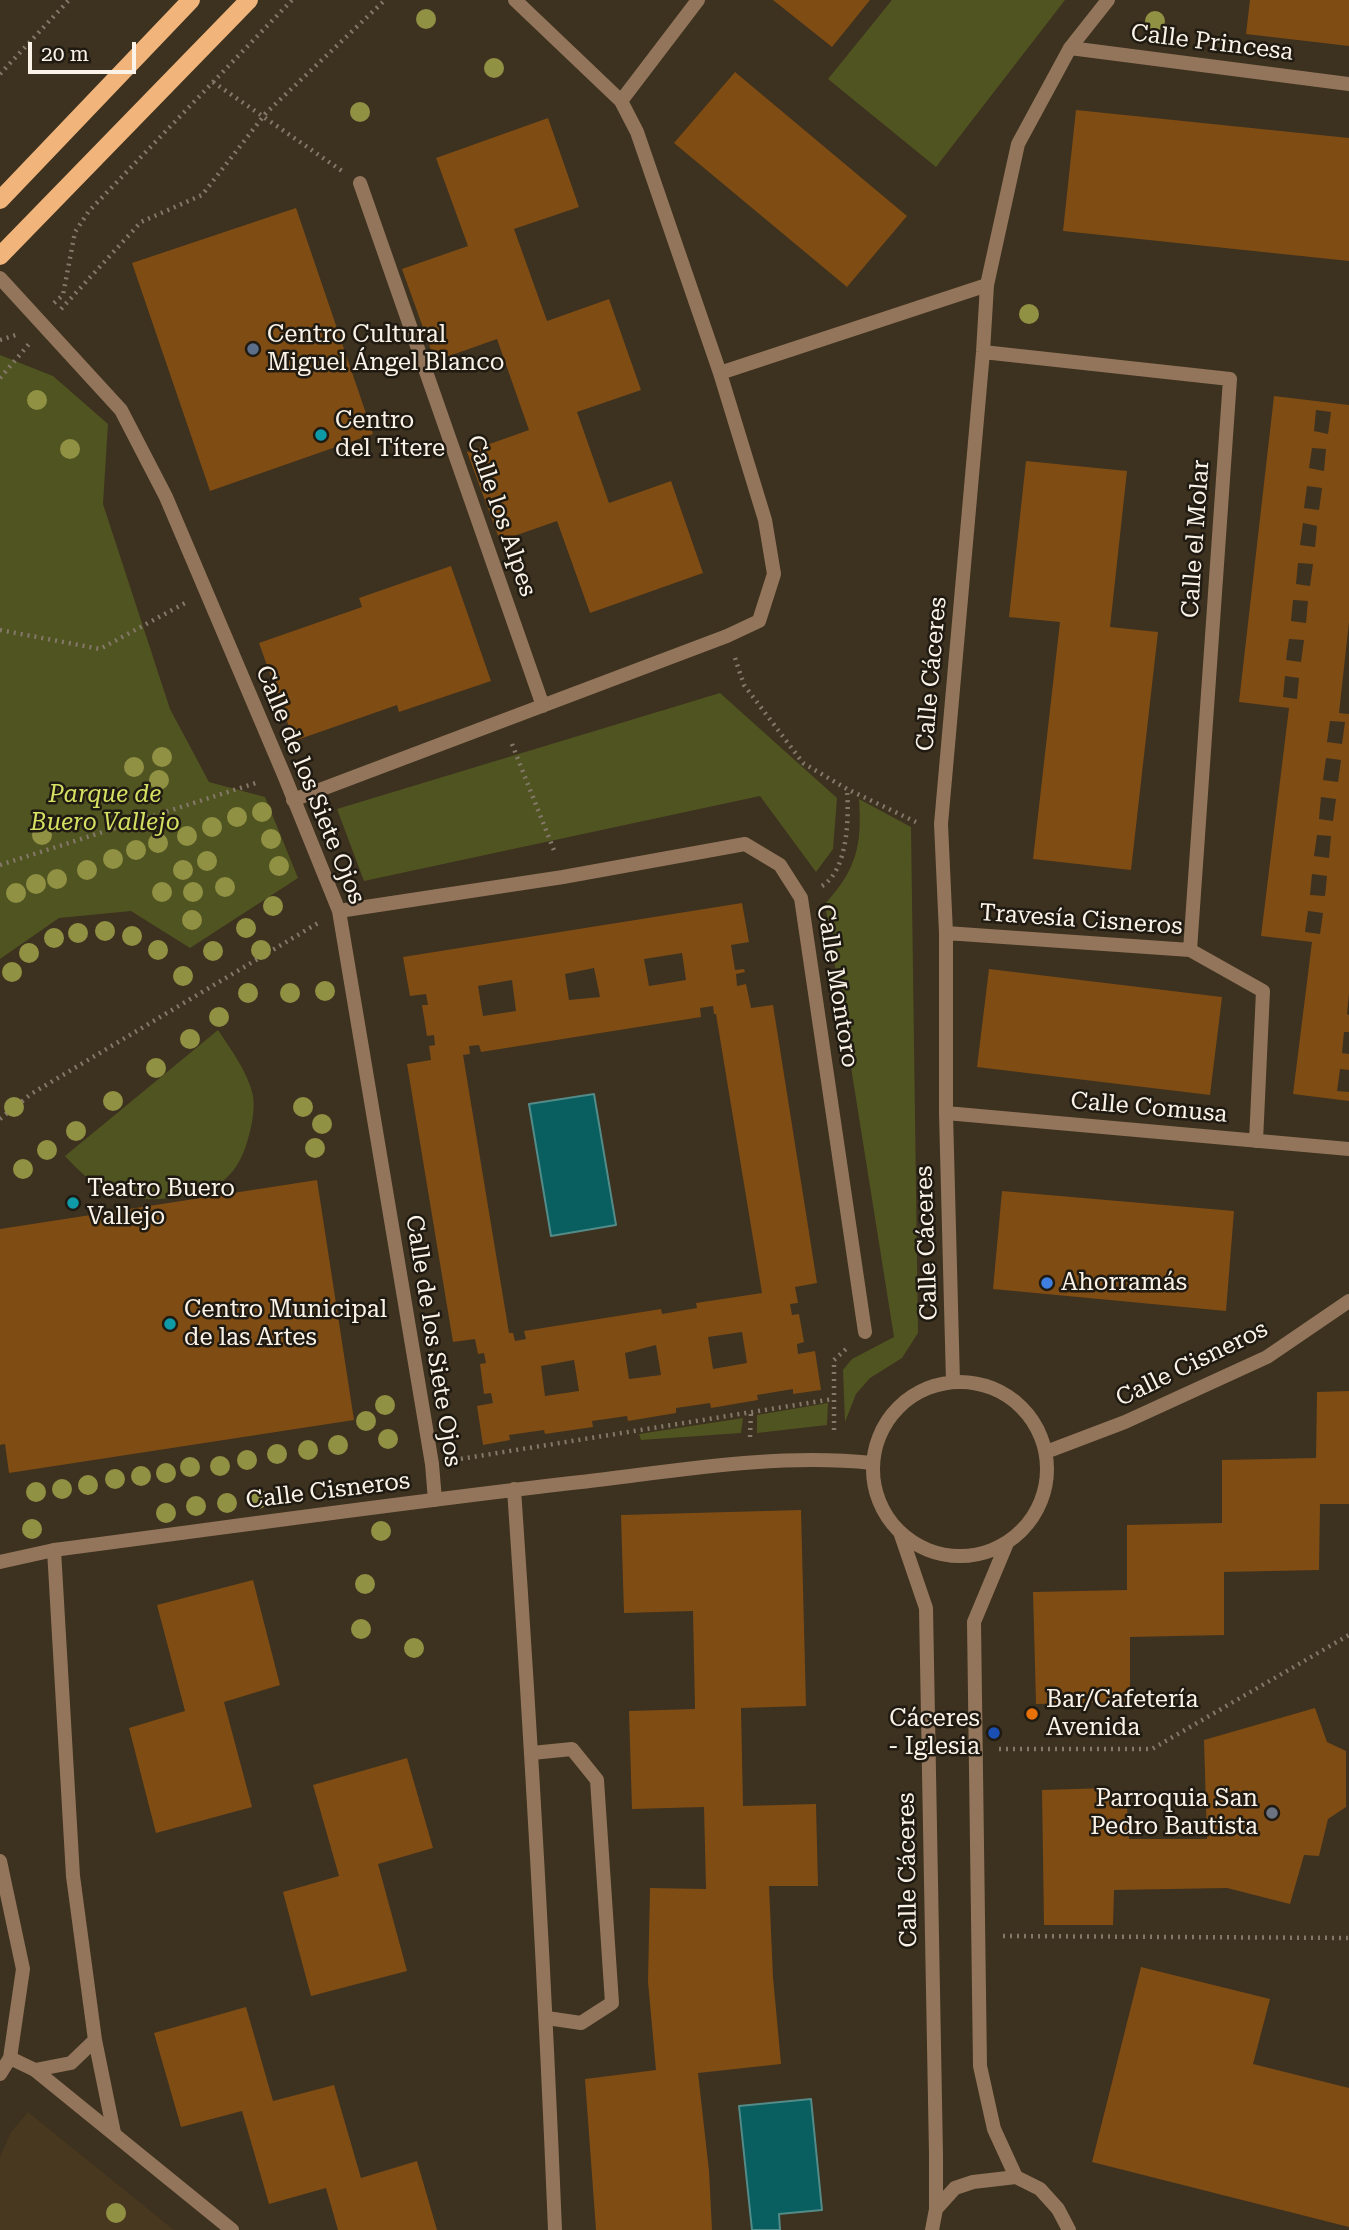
<!DOCTYPE html>
<meta charset="utf-8">
<style>
body{margin:0}
#map{position:relative;width:1349px;height:2230px;overflow:hidden;background:#3d311f;font-family:"Roboto Serif",serif}
canvas{display:block}
.scale{position:absolute;left:28px;top:42px;width:108px;height:32px;box-sizing:border-box;border:4px solid #fbf3e8;border-top:0;padding-left:9px;font-size:21px;line-height:24px;white-space:nowrap;color:#fbf3e8;-webkit-text-stroke:5px #1f1a12;paint-order:stroke}
</style>
<div id="map">
<canvas width="1349" height="2230"></canvas>
<div class="scale">20 m</div>
</div>
<script>
const ctx = document.querySelector('canvas').getContext('2d');
ctx.lineJoin = 'round';
function fill(path, color) { ctx.fillStyle = color; ctx.fill(path, 'evenodd'); }
function trace(path, color, width, dash) { ctx.strokeStyle = color; ctx.lineWidth = width; ctx.lineCap = dash ? 'butt' : 'round'; ctx.setLineDash(dash || []); ctx.stroke(path); }
function label(font, color, halo, rows, align = 'center') {
  ctx.font = font + ' "Roboto Serif",serif'; ctx.lineWidth = 5; ctx.setLineDash([]); ctx.textBaseline = 'middle'; ctx.strokeStyle = halo; ctx.fillStyle = color; for (const [text, x, y, turn = 0] of rows) {
    ctx.save(); ctx.translate(x, y); ctx.rotate((+turn || 0) * Math.PI / 180); ctx.textAlign = isNaN(turn) ? turn : align; if (halo) ctx.strokeText(text, 0, 0); ctx.fillText(text, 0, 0); ctx.restore();
  }
}
const built = new Path2D(`
 M28,2112l146,118h-174v-73l11,-25z`);
const green = new Path2D(`
 M892,0h173l-129,167 -108,-88z
 M0,355l53,21 55,48 -5,80 67,205 39,73 56,15 33,81 -108,70 -59,-37 -72,7 -59,41z
 M720,693l117,105 -4,51 -17,23 -56,-76 -396,85 -27,-72z
 M859,799l52,28 7,506 -16,25 -32,20 -14,16 -11,28 -2,-52 9,-11 42,-22 -69,-433c32,-35 37,-59 34,-105z
 M218,1030c13,20 30,42 35,66 2,14 -1,29 -5,43 -12,43 -36,54 -78,59 -17,2 -33,2 -48,-2 -23,-6 -42,-23 -57,-40z
 M828,1403l-1,22 -70,8v-18z
 M743,1418l-2,15 -100,7 -2,-6z`);
const water = new Path2D(`
 M594,1094l22,131 -65,11 -22,-132z
 M811,2099l11,111 -43,4 1,16h-28l-13,-124z`);
const building = new Path2D(`
 M773,0h97l-38,47z
 M1250,0h99v46l-103,-12z
 M735,72l172,144 -60,71 -173,-144z
 M1076,110l273,28v123l-286,-30z
 M548,118l31,89 -65,22 33,92 62,-22 32,91 -64,22 32,91 62,-22 32,92 -113,40 -33,-92 -57,20 -33,-89 62,-22 -32,-91 -62,22 -33,-92 66,-23 -32,-88z
 M296,208l77,226 -163,57 -78,-228z
 M1274,396l75,9v217l-10,91 10,1v279l-2,21 2,1v17h-5l-2,21 7,1v16l-9,-1 -3,22 12,1v9l-56,-7 19,-152 -51,-6 28,-228 -50,-6zM1316,410l15,2 -3,22 -14,-3zM1312,448l14,1 -2,22 -15,-3zM1307,486l15,2 -3,22 -15,-2zM1303,523l14,3 -2,21 -15,-2zM1298,563l15,1 -3,22 -14,-2zM1293,600l15,1 -2,22 -15,-2zM1289,639l15,1 -3,22 -15,-2zM1285,676l14,2 -2,21 -14,-2zM1330,721l15,1 -3,22 -15,-2zM1326,758l15,2 -3,22 -15,-2zM1321,797l15,2 -3,22 -14,-2zM1317,835l14,1 -2,22 -15,-2zM1312,874l15,2 -2,20 -15,-1zM1308,911l15,2 -3,21 -15,-2z
 M1026,461l101,10 -17,156 48,5 -27,238 -98,-11 27,-237 -51,-5z
 M451,566l40,115 -92,31 -2,-7 -103,36 -35,-98 103,-36 -3,-9z
 M742,903l7,39 -18,3 4,25 9,-1 1,3 -9,2 1,12 9,-2 5,24 22,-3 44,278 -22,4 3,16 -8,1 2,11 7,-1 5,28 -7,2 1,10 17,-3 6,39 -28,4v-5l-36,6 1,5 -47,8 -1,-5 -34,5v5l-48,8 -1,-5 -35,5 1,6 -48,7 -1,-4 -35,5 1,5 -27,5 -6,-39 16,-3 -2,-10 -7,1 -4,-30 6,-1 -2,-10 -6,1 -3,-15 -22,3 -46,-278 24,-4 -2,-14 6,-1 -1,-10 -7,1 -5,-31h6l-2,-11 -16,2 -7,-39zM682,953l4,27 -37,6 -5,-27zM594,968l6,29 -31,3 -4,-26zM512,980l4,31 -33,5 -5,-30zM713,1006l1,8h2l46,279 -66,10 1,5 -35,6 -1,-5 -137,22 2,8 -11,2 -2,-8h-4l-46,-278 7,-1 -1,-8 10,-1 2,7 220,-35 -1,-9zM742,1332l5,31 -34,6 -5,-32zM656,1345l5,30 -32,4 -4,-26zM574,1360l5,31 -34,5 -4,-30z
 M989,969l233,28 -12,98 -233,-28z
 M317,1180l37,240 -345,53 -4,-29 -5,1v-216z
 M1002,1191l232,20 -8,100 -233,-22z
 M1349,1391v113h-29l-1,66 -95,2v63l-94,2v65l-94,2 -3,-112 94,-2v-65l95,-2v-63l94,-2 1,-66z
 M801,1510l5,196 -65,2 2,98 73,-2 2,82h-49l4,91 8,87 -83,9 11,98 3,59h-116l-11,-151 71,-9 -8,-88 2,-94 56,1 -2,-82 -72,2 -3,-98 66,-2 -2,-98 -69,2 -3,-98z
 M253,1580l27,105 -56,17 28,105 -96,26 -27,-105 56,-17 -28,-106z
 M1315,1708l12,34 19,9v56l-18,12 -9,37 -15,-1 -14,49 -63,-16 -113,2 -1,35h-69l-2,-135 67,-2 1,19h17l2,32h78l-3,-99z
 M407,1758l26,90 -55,16 29,107 -96,25 -28,-104 56,-16 -26,-91z
 M1141,1967l129,32 -17,65 96,24v139l-257,-65z
 M246,2007l27,94 61,-16 27,93 56,-17 20,69h-99l-12,-42 -57,16 -27,-93 -61,16 -27,-94z`);
const path = new Path2D(`
 M0,74l69,-74
 M213,82l129,89
 M54,303l9,-8 12,-63 14,-21 203,-211
 M61,309l80,-87 61,-27 64,-82 119,-113
 M0,340l19,-6
 M0,378l29,-34
 M0,630l100,19 85,-46
 M735,658l9,27 59,78 44,26 69,33
 M512,744l43,109
 M0,865l259,-83
 M822,886c26,-16 27,-68 25,-96
 M0,1119l31,-25 287,-171
 M834,1430v-70l12,-11
 M750,1437l1,-26
 M454,1460l379,-61
 M999,1749h153l197,-114
 M1003,1936l346,2`);
const lane = new Path2D(`
 M54,1550l19,326 22,164 19,93
 M532,1753l40,-4 25,31 15,223 -31,20 -34,-5
 M35,2070l36,-7 24,-23`);
const street = new Path2D(`
 M1070,48l279,36
 M621,101l77,-101
 M360,183l183,523
 M0,278l121,132 45,87 118,278 55,136 93,553 3,36
 M983,352l247,27 -40,571
 M720,373l267,-88
 M293,800l434,-164 32,-15 15,-47 -9,-54 -45,-147 -83,-241 -16,-31 -106,-101
 M339,911l224,-34 182,-33 35,21 21,33 64,434
 M946,933l244,17 73,41 -7,150
 M946,1113l403,36
 M873 1469a87 87 0 1 1 174 0a87 87 0 1 1-174 0Z
 M953,1382l-7,-269v-180l-5,-109 42,-472 4,-67 31,-141 52,-96 38,-48
 M1046,1452l79,-30 142,-65 82,-56
 M514,1489c17,247 31,494 41,741
 M901,1535l25,73 10,547v54l-4,21
 M1007,1543l-33,79 6,444 14,63 22,48
 M0,1562l54,-12c176,-23 351,-48 527,-68 96,-11 194,-29 291,-19
 M0,1861l23,108 -13,89 -10,16
 M10,2058l25,12 197,160
 M936,2209l19,-21 18,-6 43,-5 24,12 18,20 11,21`);
const primary = new Path2D(`
 M0,200l191,-200
 M0,256l249,-256`);
const trees = [
 [426,19],
 [1155,21],
 [494,68],
 [360,112],
 [1029,314],
 [37,400],
 [70,449],
 [162,757],
 [134,767],
 [159,780],
 [262,812],
 [237,817],
 [212,827],
 [42,835],
 [187,836],
 [271,839],
 [158,843],
 [136,850],
 [113,859],
 [207,861],
 [279,866],
 [87,870],
 [183,870],
 [57,879],
 [36,884],
 [225,887],
 [162,892],
 [193,892],
 [16,893],
 [273,906],
 [192,920],
 [246,928],
 [105,931],
 [78,933],
 [132,936],
 [54,938],
 [158,950],
 [261,950],
 [213,951],
 [29,953],
 [12,972],
 [183,976],
 [325,991],
 [248,993],
 [290,993],
 [219,1017],
 [190,1039],
 [156,1068],
 [113,1101],
 [14,1107],
 [303,1107],
 [322,1124],
 [76,1131],
 [315,1148],
 [47,1150],
 [23,1169],
 [385,1405],
 [366,1421],
 [388,1439],
 [338,1445],
 [308,1450],
 [277,1454],
 [247,1460],
 [220,1466],
 [190,1467],
 [166,1473],
 [141,1476],
 [115,1479],
 [88,1485],
 [62,1489],
 [36,1492],
 [258,1499],
 [227,1503],
 [196,1506],
 [166,1513],
 [32,1529],
 [381,1531],
 [365,1584],
 [361,1629],
 [414,1648],
 [116,2213]
];
const markers = [
 [253,349,7,"#5c6f8a"],
 [321,435,7,"#0f9aa8"],
 [73,1203,7,"#0f9aa8"],
 [1047,1283,7,"#3f7fe0"],
 [170,1324,7,"#0f9aa8"],
 [1032,1714,7,"#e8710a"],
 [994,1733,7,"#1a4fb4"],
 [1272,1813,7,"#6b7280"]
];
const streetNames = [
 ["Calle Princesa",1212,43,7],
 ["Calle los Alpes",501,516,71],
 ["Calle el Molar",1196,539,-86],
 ["Calle Cáceres",932,674,-85],
 ["Calle de los Siete Ojos",310,785,68],
 ["Travesía Cisneros",1081,920,4],
 ["Calle Montoro",837,986,81],
 ["Calle Comusa",1149,1108,5],
 ["Calle Cáceres",927,1243,-92],
 ["Calle de los Siete Ojos",433,1341,81],
 ["Calle Cisneros",1192,1364,-26],
 ["Calle Cisneros",328,1491,-7],
 ["Calle Cáceres",908,1870,-91]
];
const poiNames = [
 ["Centro Cultural",267,335],
 ["Miguel Ángel Blanco",267,363],
 ["Centro",335,421],
 ["del Títere",335,449],
 ["Teatro Buero",87,1189],
 ["Vallejo",87,1217],
 ["Ahorramás",1061,1283],
 ["Centro Municipal",184,1310],
 ["de las Artes",184,1338],
 ["Bar/Cafetería",1046,1700],
 ["Avenida",1046,1728],
 ["Cáceres",980,1719,"right"],
 ["- Iglesia",980,1747,"right"],
 ["Parroquia San",1258,1799,"right"],
 ["Pedro Bautista",1258,1827,"right"]
];
const parkNames = [
 ["Parque de",105,795],
 ["Buero Vallejo",105,823]
];
fill(built, '#48381f');
fill(green, '#505421');
fill(water, '#095e5f');
trace(water, '#528b88', 2);
fill(building, '#7f4c14');
trace(path, '#837869', 4.5, [2, 5]);
trace(lane, '#92755a', 14);
trace(street, '#92755a', 14);
trace(primary, '#f1b57b', 18);
ctx.fillStyle = '#919144';
for (const [x, y] of trees) { ctx.beginPath(); ctx.arc(x, y, 10, 0, 2 * Math.PI); ctx.fill(); }
for (const [x, y, r, color] of markers) { const dot = new Path2D(); dot.arc(x, y, r, 0, 2 * Math.PI); ctx.fillStyle = color; ctx.fill(dot); trace(dot, '#1f1a12', 2.5); }
label('24px', '#fbf3e8', '#1f1a12', streetNames);
label('24px', '#fbf3e8', '#1f1a12', poiNames, 'left');
label('italic 24px', '#d6e062', '#1f1a12', parkNames);
</script>
